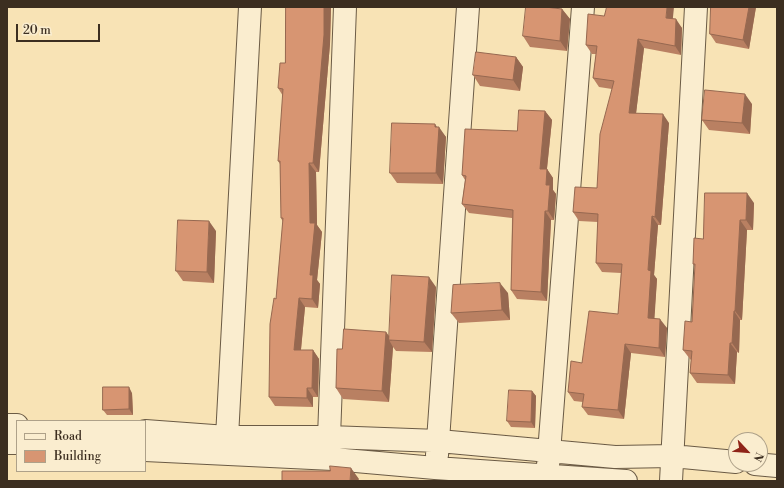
<!DOCTYPE html>
<style>
body{margin:0}
#map{position:relative;width:784px;height:488px;overflow:hidden;background:#f8e3b5;font-family:"Libre Bodoni",serif}
canvas{display:block}
.frame{position:absolute;inset:0;border:8px solid #3c2e20;pointer-events:none}
.legend{position:absolute;left:16px;top:420px;width:130px;height:52px;box-sizing:border-box;background:#faedcf;border:1px solid #aea189;margin:0;padding:5px 7px;list-style:none;font-size:12px;color:#3c2e20}
.legend li{display:flex;align-items:center;gap:8px;height:20px}
.legend b{width:20px;border:1px solid #aea189}
.north{position:absolute;left:728px;top:432px;width:40px;height:40px;box-sizing:border-box;background:#faedcf;border:1px solid #aea189;border-radius:50%;rotate:116deg;font-size:11px;font-weight:700;line-height:16px;text-align:center;color:#3c2e20}
.north::after{content:'';display:block;margin:auto;width:14px;height:18px;background:#8f2418;clip-path:polygon(50% 0,100% 100%,50% 72%,0 100%)}
.scale{position:absolute;left:16px;top:24px;width:84px;height:18px;box-sizing:border-box;border:2px solid #3c2e20;border-top:0;padding-left:5px;font-size:12px;line-height:14px;white-space:nowrap;color:#3c2e20;-webkit-text-stroke:3px #faedcf;paint-order:stroke}
</style>
<div id="map">
<canvas width="784" height="488"></canvas>
<div class="frame"></div>
<ul class="legend">
<li><b style="height:5px;background:#faedcf"></b>Road</li>
<li><b style="height:11px;background:#d79572"></b>Building</li>
</ul>
<div class="north">N</div>
<div class="scale">20 m</div>
</div>
<script>
const ctx = document.querySelector('canvas').getContext('2d');
ctx.lineJoin = 'round';
function trace(path, color, width, dash) { ctx.strokeStyle = color; ctx.lineWidth = width; ctx.lineCap = dash ? 'butt' : 'round'; ctx.setLineDash(dash || []); ctx.stroke(path); }
function fill(path, color) { ctx.fillStyle = color; ctx.fill(path, 'evenodd'); }
const minor = new Path2D(`
 M7,425h10
 M145,431l82,6h102l110,4 176,16 57,-1 64,6
 M227,437l23,-430
 M329,437l16,-430
 M7,443h10
 M145,450l188,9 102,9 191,13
 M437,455l31,-448
 M755,464l22,2
 M548,466l35,-459
 M671,481l25,-474`);
const wall = new Path2D(`
 M286,7h45l-1,37 -11,128h-3l1,53 5,7 -5,48 3,4 -2,24 -13,-1 -4,43h12l6,9 -1,38h-5v10l-38,-1 -6,-9 7,-98 7,-77 -2,-4 -1,-54 -2,-3 5,-65 -5,-8 7,-25z
 M711,7h45l-7,42 -33,-6 -6,-9z
 M562,9l8,10 -3,32 -37,-4 -7,-11z
 M604,16l69,3 9,9 -1,27 -37,-7 -8,65 33,10 -8,102h-3l-4,50 3,4 -3,39 13,10 -2,29 -34,-4 -7,66 -36,-4 -6,-8 1,-5 -9,-1 -6,-9 14,-29 36,-49 3,-41 -19,-1 -6,-9 2,-41 -19,-1 -6,-9 24,-24 15,-99 -13,-2 -6,-9 3,-24h-4l-6,-9z
 M516,57l7,10 -3,24 -40,-5 -7,-11z
 M752,104l-2,30 -41,-4 -7,-10z
 M545,111l7,9 -5,49 6,9v12l3,4 -2,26h-3l-4,81 -30,-2 -6,-9 1,-72 -43,-5 -7,-9 3,-24 -3,-5 55,-44z
 M437,127l9,10 -3,47 -46,-1 -7,-10z
 M754,203l-1,27h-6l-5,90h-2l-1,33 -2,-1 -2,32 -38,-1 -7,-10 1,-13 -1,-1 -7,-9 9,-28 3,-55 -2,-3 10,-25z
 M216,231l-2,52 -31,-2 -7,-10z
 M436,287l-4,65 -36,-1 -3,-4 -4,55 -46,-3 -7,-11 6,-39 44,-17 3,4z
 M508,293l2,27 -51,3 -8,-10z
 M532,391l4,5 -1,32 -24,-1 -4,-6z
 M132,393l1,22h-26l-4,-5z`);
const shadedWall = new Path2D(`
 M324,7h7l-1,37 -11,128 -6,-9z
 M667,7h7l-2,20 -6,-9z
 M749,7h7l-7,42 -6,-9z
 M562,9l8,10 -3,32 -7,-10z
 M676,19l6,9 -1,27 -6,-9z
 M638,39l6,9 -9,74 -6,-9z
 M516,57l7,10 -3,24 -7,-11z
 M745,94l7,10 -2,30 -8,-11z
 M545,111l7,9 -6,57 -6,-8z
 M663,114l6,9 -8,102 -6,-8z
 M435,124l4,6v-3l7,10 -3,47 -7,-11z
 M309,163l7,9 1,53 5,7 -5,48 3,4 -2,24 -6,-9 -2,-24z
 M547,169l6,9v12l3,4 -2,26 -6,-9 -2,-26z
 M747,193l7,10 -1,27 -7,-10z
 M545,211l6,9 -4,81 -6,-9z
 M652,216l6,9 -4,50 3,4 -3,47 -6,-8v-48z
 M740,220l7,10 -5,90 -7,-9z
 M209,221l7,10 -2,52 -7,-11z
 M429,277l7,10 -4,65 -8,-10z
 M500,283l8,10 2,27 -8,-10z
 M299,298l6,9 -5,52 -6,-9z
 M734,311l6,9 -1,33 -7,-10z
 M660,319l7,9 -2,29 -6,-9z
 M386,332l6,9 -3,-1 4,7 -4,55 -7,-11z
 M730,343l7,9 -2,32 -7,-9z
 M625,344l6,9 -7,66 -6,-9z
 M313,350l6,9 -1,38 -6,-9z
 M129,387l3,6 1,22 -4,-6z
 M307,388l6,9v10l-6,-9z
 M532,391l4,5 -1,32 -4,-6z
 M351,468l8,11 -1,2h-8z`);
const building = new Path2D(`
 M286,7h38v28l-11,128h-4l1,60h5l-5,52h3l-1,24 -13,-1 -5,52h19l-1,38h-5v10l-38,-1 1,-73 4,-26 2,1 7,-81h-2l-1,-57h-2l5,-72 -5,-1 2,-25h5z
 M526,7h19l17,2 -2,32 -37,-5z
 M607,7h60l-1,11 10,1 -1,27 -37,-7 -9,74 34,1 -8,103 -3,-1 -4,54 3,1 -3,47 12,1 -1,29 -34,-4 -7,66 -36,-3 2,-13 -16,-2 3,-31 11,2 7,-52 29,3 4,-50 -26,-1 2,-49 -25,-2 2,-25 22,1 3,-54 14,-53 -21,-3 4,-32 -11,-1 2,-31 16,2z
 M711,7h38l-6,33 -33,-6z
 M476,52l40,5 -3,23 -40,-5z
 M705,90l40,4 -3,29 -40,-3z
 M519,110l26,1 -5,58h7l-1,16h4l-2,26h-3l-4,81 -30,-2 2,-80 -51,-6 4,-28 -4,-1 3,-46 52,2z
 M392,123l43,1v3h4l-3,46h-46z
 M705,193h42l-1,27h-6l-5,91h-1l-2,32h-2l-2,32 -38,-2 2,-22 -9,-1 2,-29 7,1 3,-58h-2l1,-26 9,1z
 M178,220l31,1 -2,51 -31,-1z
 M392,275l37,2 -5,65 -35,-2z
 M500,283l2,27 -51,3 2,-28z
 M344,329l42,3 -4,59 -46,-3 1,-39h5z
 M103,387h26v22l-26,1z
 M509,390l23,1 -1,31 -24,-1z
 M330,466l21,2 -1,13h-68v-10h48z`);
trace(minor, '#6b5b45', 24);
trace(minor, '#faedcf', 22);
fill(wall, '#b98062');
fill(shadedWall, '#966850');
fill(building, '#d79572');
trace(building, '#966850', 1);
</script>
